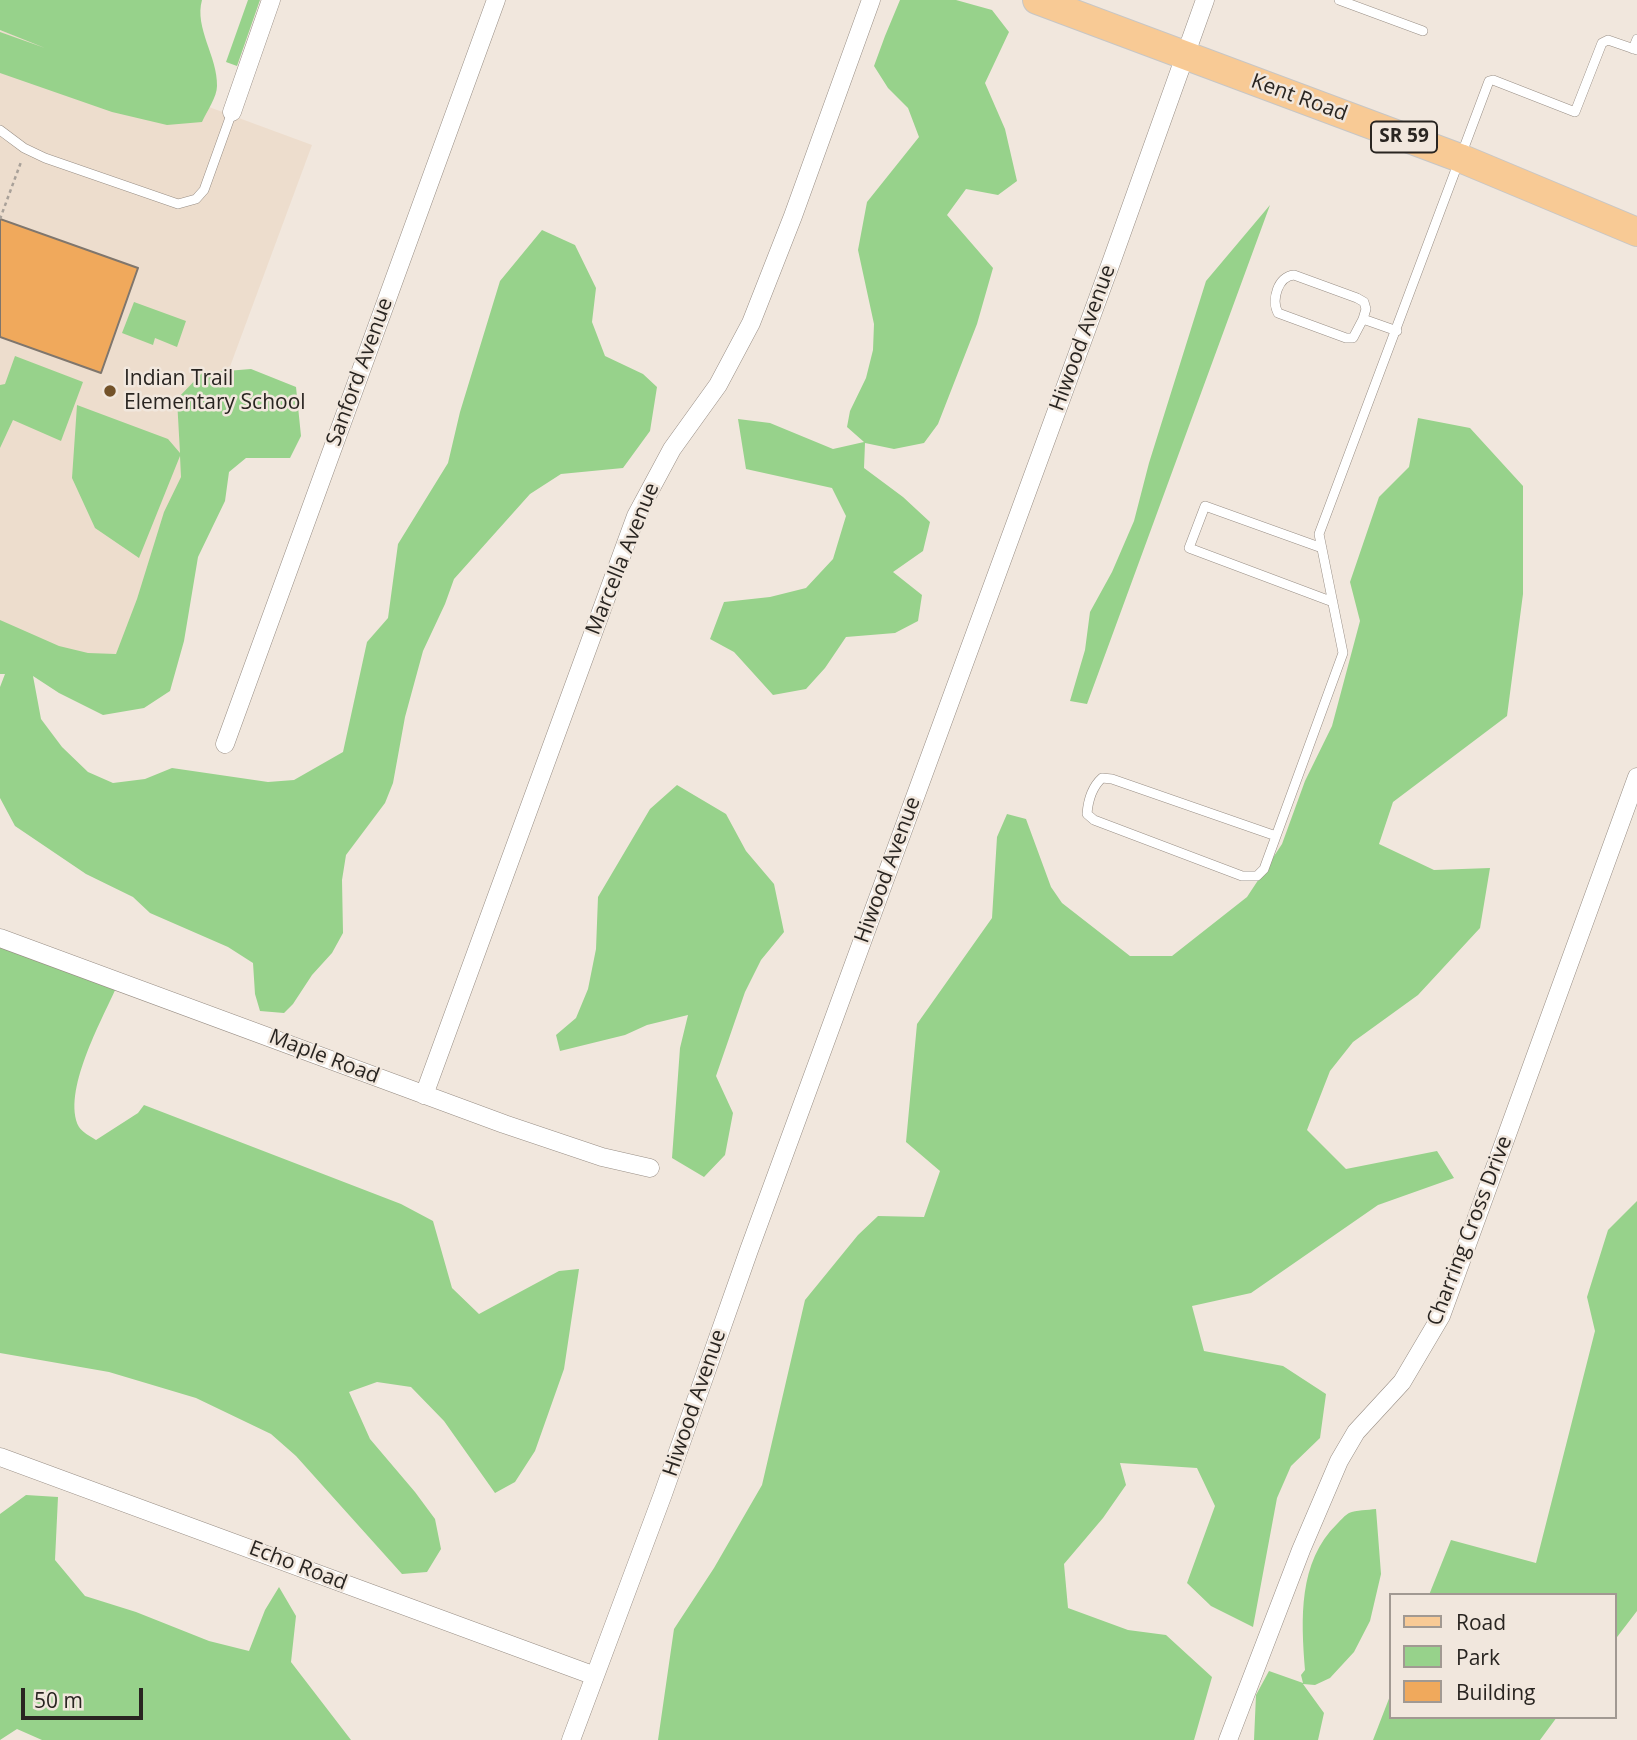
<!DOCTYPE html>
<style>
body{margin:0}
#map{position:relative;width:1637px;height:1740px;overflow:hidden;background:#f1e7dd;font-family:"Open Sans",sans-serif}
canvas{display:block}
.legend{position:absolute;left:1389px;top:1593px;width:228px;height:126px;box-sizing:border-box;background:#f1e7dd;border:2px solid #a19992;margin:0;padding:9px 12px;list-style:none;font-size:21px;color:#292521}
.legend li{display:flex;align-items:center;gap:14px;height:35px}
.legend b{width:35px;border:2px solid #a19992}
.scale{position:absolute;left:21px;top:1688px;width:122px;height:32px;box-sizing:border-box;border:4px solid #292521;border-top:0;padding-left:9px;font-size:21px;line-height:24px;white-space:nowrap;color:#292521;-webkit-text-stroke:5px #f1e7dd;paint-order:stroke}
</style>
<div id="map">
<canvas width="1637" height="1740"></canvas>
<ul class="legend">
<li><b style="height:9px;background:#f8ca95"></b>Road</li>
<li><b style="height:19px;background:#97d28b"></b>Park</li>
<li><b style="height:19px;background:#f0a95c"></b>Building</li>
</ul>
<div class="scale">50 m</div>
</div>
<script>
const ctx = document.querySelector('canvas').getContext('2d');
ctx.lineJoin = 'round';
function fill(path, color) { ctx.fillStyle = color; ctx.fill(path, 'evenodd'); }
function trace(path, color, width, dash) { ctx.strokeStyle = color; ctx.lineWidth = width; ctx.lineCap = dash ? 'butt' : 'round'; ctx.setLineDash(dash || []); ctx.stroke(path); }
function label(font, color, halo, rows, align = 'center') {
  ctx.font = font + ' "Open Sans",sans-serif'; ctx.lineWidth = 5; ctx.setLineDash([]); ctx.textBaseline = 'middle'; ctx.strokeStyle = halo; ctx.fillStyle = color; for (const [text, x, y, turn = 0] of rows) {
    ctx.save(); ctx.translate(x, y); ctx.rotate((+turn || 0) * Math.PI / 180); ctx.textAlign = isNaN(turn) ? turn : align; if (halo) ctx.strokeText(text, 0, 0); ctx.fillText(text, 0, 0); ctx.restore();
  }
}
const built = new Path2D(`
 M0,30l312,115 -198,535 -114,-42z`);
const green = new Path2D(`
 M0,0h202c-8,28 16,57 15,86 0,11 -10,25 -15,36l-35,3 -55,-13 -112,-39v-41l45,16 -45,-18z
 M248,0h12l-23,66 -11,-4z
 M900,0h56l36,10 17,22 -24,51 20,46 12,52 -19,14 -32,-6 -19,26 46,53 -16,56 -39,100 -14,19 -30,6 -29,-6 -1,25 39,29 27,25 -7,29 -30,21 29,23 -4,26 -23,12 -49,4 -21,31 -19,21 -33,6 -39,-43 -24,-13 14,-37 46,-5 36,-9 27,-29 13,-43 -14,-28 -86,-19 -8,-50 32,4 63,26 31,-7 -17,-15 3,-16 16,-33 7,-28 1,-26 -16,-74 9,-48 52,-65 -11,-29 -20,-20 -14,-22 11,-30z
 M1270,205l-183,499 -17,-3 15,-51 5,-38 22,-40 22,-51 15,-58 57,-182z
 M542,230l33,15 21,43 -4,34 13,34 38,18 14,13 -7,44 -27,37 -62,6 -31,20 -76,85 -9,25 -22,47 -18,66 -12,66 -8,20 -39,52 -4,25 1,53 -11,20 -20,22 -19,29 -9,9 -24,-2 -5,-17 -2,-31 -25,-16 -78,-34 -17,-16 -47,-23 -71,-48 -15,-28v-111l5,-13h-5v-54l59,26 29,7 28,1 21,-55 27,-87 17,-35 -1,-21 -41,102 -44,-30 -23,-50 5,-73 91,34 12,14 -3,-54 25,-26 49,-4 45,18 5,49 -11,22h-44l-17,14 -4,29 -27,56 -14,84 -14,50 -26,17 -41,7 -44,-22 -26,-17 8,43 21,28 26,25 25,11 32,-4 27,-11 96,14 26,-2 49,-28 24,-110 21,-24 10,-74 50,-81 12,-51 40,-131z
 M134,302l52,19 -9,26 -22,-9 -2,7 -31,-12z
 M15,356l68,26 -22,59 -48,-21 -13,28v-63l5,-1z
 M1418,418l52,10 53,58v108l-16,122 -114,86 -14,42 55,26 56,-2 -10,60 -62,67 -65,47 -23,29 -23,59 39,39 91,-18 17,27 -76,27 -127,88 -59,13 12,45 79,15 43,28 -6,44 -29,28 -14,32 -24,129 -42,-21 -24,-23 28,-77 -18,-38 -77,-5 6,22 -23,33 -39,46 4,44 60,22 38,5 46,42 -18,63h-536l16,-111 40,-61 48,-83 43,-185 53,-65 20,-19 46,1 16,-46 -34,-29 11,-118 75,-106 5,-81 10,-23 19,5 25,68 11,16 68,53h42l75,-59 35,-53 23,-63 27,-55 28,-105 -10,-39 29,-85 30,-30z
 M677,785l49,29 20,37 28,33 10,48 -23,28 -16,32 -29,84 17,37 -8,42 -21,22 -32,-19 8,-110 8,-33 -41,10 -22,10 -65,16 -4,-16 20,-17 12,-29 8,-40 2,-52 52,-88z
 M0,946l116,42c-14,32 -55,105 -37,139 3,5 11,9 17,13l42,-27 6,-8 257,99 32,17 19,67 27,26 80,-43 20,-2 -15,100 -29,82 -20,31 -20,11 -51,-72 -33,-34 -34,-5 -28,10 21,47 45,53 20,27 6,30 -14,23 -25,2 -106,-118 -25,-22 -75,-36 -87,-26 -109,-19z
 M1637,1201v410l-23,30v-46h-185l22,-55 85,23 59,-232 -8,-34 21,-67z
 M26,1495l32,2 -3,63 30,36 51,16 73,29 40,10 16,-41 14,-23 17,29 -5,46 60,78h-309l-25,-11 -17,11v-226z
 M1376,1509l5,65 -11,47 -16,31 -24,26 -15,7 -12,-1 21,29 -6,27h-64l2,-45 13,-24 34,12 -2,-8 4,-5c-4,-51 -7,-108 32,-146 3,-3 8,-9 12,-11 7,-3 19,-3 27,-4z
 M1390,1696v21h167l-17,23h-167z`);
const building = new Path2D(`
 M0,219l138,49 -37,105 -101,-36z`);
const path = new Path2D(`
 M0,219l21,-57`);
const service = new Path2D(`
 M1339,0l84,31
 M1633,49l4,-10
 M0,130l24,18 21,10 133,46 18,-5 8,-9 28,-78
 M1363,319l-10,19h-7l-68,-25c-7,-13 0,-37 16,-38l63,23 7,4 2,7 -3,10 34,12
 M1322,548l-117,-42 -16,42 144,54
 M1276,836l-164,-57 -10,-1c-10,9 -14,23 -15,36l7,6 148,56h15l7,-7 79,-216 -24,-119 170,-453 4,-1 82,32 27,-69 6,-3 29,10`);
const minor = new Path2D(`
 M232,112l39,-112
 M225,744l271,-744
 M0,938l504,186 98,33 48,11
 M424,1095l212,-579 36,-67 46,-64 33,-62 42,-107 78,-216
 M0,1457l595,219
 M571,1740l92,-246 86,-244 363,-990 93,-260
 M1228,1740l73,-190 38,-89 17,-29 46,-50 39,-66 196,-539`);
const primary = new Path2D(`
 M1037,0l423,158 177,74`);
const markers = [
 [110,391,7,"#735229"]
];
const shields = [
 [1404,137,66]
];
const shieldNames = [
 ["SR 59",1404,137]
];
const streetNames = [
 ["Kent Road",1299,98,20],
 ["Hiwood Avenue",1083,338,-70],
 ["Sanford Avenue",360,372,-70],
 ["Marcella Avenue",623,559,-68],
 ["Hiwood Avenue",888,870,-70],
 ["Maple Road",324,1057,21],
 ["Charring Cross Drive",1470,1231,-69],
 ["Hiwood Avenue",695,1403,-71],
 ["Echo Road",298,1566,21]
];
const poiNames = [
 ["Indian Trail",124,379],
 ["Elementary School",124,403]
];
fill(built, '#edddcd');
fill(green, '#97d28b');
fill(building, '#f0a95c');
trace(building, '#7f766d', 2);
trace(service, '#988e85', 10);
trace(minor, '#988e85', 19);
trace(primary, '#c7c6c5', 30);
trace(path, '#a9a199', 2.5, [3.5, 3.5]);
trace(service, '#fff', 9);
trace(minor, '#fff', 18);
trace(primary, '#f8ca95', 28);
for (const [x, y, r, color] of markers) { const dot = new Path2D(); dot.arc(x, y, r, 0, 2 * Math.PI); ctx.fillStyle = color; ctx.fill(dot); trace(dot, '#f1e7dd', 2.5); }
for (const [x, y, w] of shields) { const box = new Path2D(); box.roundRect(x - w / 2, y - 15.5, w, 31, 5); ctx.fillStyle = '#f1e7dd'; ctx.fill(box); trace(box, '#292521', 2); }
label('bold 19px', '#292521', null, shieldNames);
label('21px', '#292521', '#f1e7dd', streetNames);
label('21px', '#292521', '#f1e7dd', poiNames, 'left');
</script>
